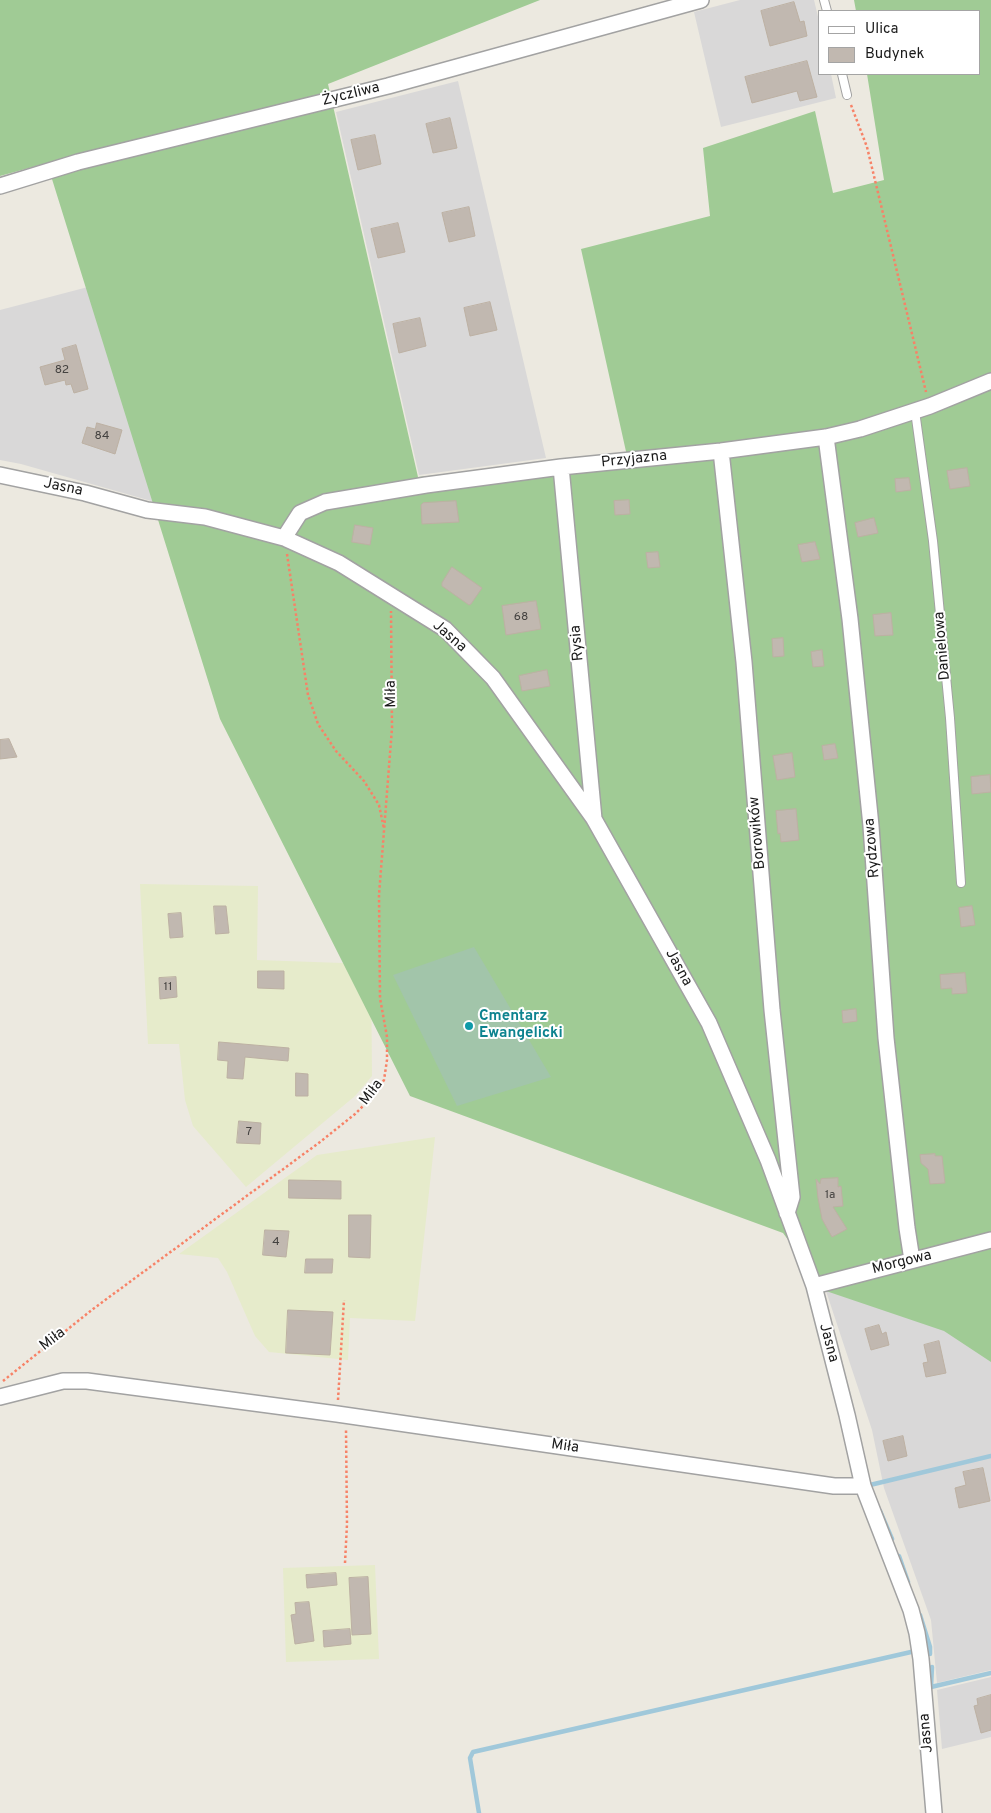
<!DOCTYPE html>
<meta charset="utf-8">
<style>
body{margin:0}
#map{position:relative;width:991px;height:1813px;overflow:hidden;background:#ece9e0;font-family:Overpass,sans-serif}
canvas{display:block}
.legend{position:absolute;left:818px;top:10px;width:162px;height:65px;box-sizing:border-box;background:#fff;border:1px solid #a4a4a4;margin:0;padding:6px 9px;list-style:none;font-size:15px;color:#1b1b1b}
.legend li{display:flex;align-items:center;gap:10px;height:25px}
.legend b{width:25px;border:1px solid #a4a4a4}
</style>
<div id="map">
<canvas width="991" height="1813"></canvas>
<ul class="legend">
<li><b style="height:6px;background:#fff"></b>Ulica</li>
<li><b style="height:14px;background:#c1b8b0"></b>Budynek</li>
</ul>
</div>
<script>
const ctx = document.querySelector('canvas').getContext('2d');
ctx.lineJoin = 'round';
function fill(path, color) { ctx.fillStyle = color; ctx.fill(path, 'evenodd'); }
function trace(path, color, width, dash) { ctx.strokeStyle = color; ctx.lineWidth = width; ctx.lineCap = dash ? 'butt' : 'round'; ctx.setLineDash(dash || []); ctx.stroke(path); }
function label(font, color, halo, rows, align = 'center') {
  ctx.font = font + ' Overpass,sans-serif'; ctx.lineWidth = 4; ctx.setLineDash([]); ctx.textBaseline = 'middle'; ctx.strokeStyle = halo; ctx.fillStyle = color; for (const [text, x, y, turn = 0] of rows) {
    ctx.save(); ctx.translate(x, y); ctx.rotate((+turn || 0) * Math.PI / 180); ctx.textAlign = isNaN(turn) ? turn : align; if (halo) ctx.strokeText(text, 0, 0); ctx.fillText(text, 0, 0); ctx.restore();
  }
}
const residential = new Path2D(`
 M740,0h74l6,25v49h11l5,24 -115,29 -27,-115z
 M458,81l88,377 -127,17 -83,-363z
 M88,287l67,215 -134,-38 -21,-4v-150z
 M991,1252v418l-54,13 -6,-63 -47,-132 -12,-58 -46,-139z
 M991,1677v60l-49,12 -5,-59z`);
const farmland = new Path2D(`
 M140,884l118,2 -1,74 114,4 1,112 -17,20 -109,91 -53,-61 -8,-26 -6,-56h-31z
 M435,1137l-20,184 -65,-3 -2,42 -79,-8 -14,-16 -28,-64 -9,-14 -39,-4 138,-99z
 M375,1565l4,94 -93,3 -3,-94z`);
const forest = new Path2D(`
 M0,0h540l-212,84 90,393 209,-21 -46,-207 129,-33 -7,-68 112,-37 18,82 51,-13 -17,-106h113v-63h-124l-2,-11h137v1362l-47,-31 -118,-40 -43,-58 -373,-137 -190,-377 -173,-556 -47,13z`);
const cemetery = new Path2D(`
 M474,947l77,130 -94,29 -64,-131z`);
const stream = new Path2D(`
 M870,1485l121,-29
 M880,1511l12,28
 M899,1556l9,26
 M920,1615l10,32v7
 M932,1667l-1,20 60,-14
 M479,1813l-9,-55 3,-6 438,-100`);
const building = new Path2D(`
 M794,2l6,20 4,-1 3,15 -37,10 -9,-35z
 M807,61l10,36 -17,4 -3,-10 -45,12 -7,-26z
 M450,118l7,30 -24,5 -7,-29z
 M375,135l6,29 -23,6 -7,-30z
 M469,207l6,29 -26,6 -7,-29z
 M398,223l7,29 -27,6 -7,-29z
 M490,302l7,28 -27,6 -6,-28z
 M420,318l6,28 -27,7 -6,-29z
 M76,345l12,44 -14,4 -3,-9 -5,1 -1,-5 -20,5 -5,-18 25,-7 -3,-11z
 M97,423l25,7 -7,24 -33,-11 5,-16 8,2z
 M967,468l3,18 -20,3 -3,-18z
 M909,478l2,12 -15,2 -1,-13z
 M629,500l1,14 -15,1 -1,-14z
 M456,501l3,21 -37,2 -1,-19 2,-2z
 M874,518l4,15 -20,4 -3,-14z
 M355,525l18,3 -3,17 -18,-3z
 M815,542l5,17 -18,3 -4,-17z
 M658,552l2,15 -12,1 -2,-15z
 M452,567l30,21 -11,16 -2,1 -27,-19v-3z
 M536,601l5,28 -35,6 -4,-29z
 M891,613l2,22 -18,1 -2,-21z
 M783,638l1,18 -11,1 -1,-18z
 M822,650l2,16 -11,1 -2,-15z
 M547,670l3,16 -28,5 -3,-15z
 M9,739l8,18 -17,2v-19z
 M835,744l3,14 -14,2 -2,-14z
 M792,753l3,24 -18,3 -4,-24z
 M990,775l1,17 -19,2 -1,-17z
 M796,809l3,31 -18,2 -1,-9 -2,1 -2,-23z
 M214,906h12l3,27 -13,1z
 M972,906l3,19 -14,2 -2,-19z
 M181,913l2,24 -13,1 -2,-24z
 M258,971h26v18l-26,-1z
 M965,973l2,20 -15,1v-6l-11,1 -1,-14z
 M176,977l1,20 -17,2 -1,-21z
 M856,1009l1,12 -14,2 -1,-12z
 M219,1042l70,6 -1,13 -43,-4 -2,22 -16,-1 1,-17 -10,-1z
 M296,1073l12,1v22h-12z
 M239,1121l22,2 -1,21 -23,-1z
 M935,1154v2h7l3,27 -15,1 -2,-15 -7,-6 -1,-8z
 M838,1178v9l3,-1 2,20 -10,1 14,22 -15,8 -10,-18 -4,-21 -2,-19 4,5 1,-5z
 M289,1180l52,1v18l-52,-1z
 M349,1215h22l-1,43 -21,-1z
 M265,1230l24,1 -3,26 -23,-2z
 M306,1259h27l-1,14h-27z
 M288,1310l45,2 -3,43 -44,-2z
 M879,1325l3,9 4,-2 3,13 -18,5 -6,-21z
 M939,1341l7,32 -20,4 -3,-14 5,-1 -4,-17z
 M903,1436l4,20 -19,5 -5,-20z
 M983,1468l7,33 -31,7 -4,-20 11,-3 -3,-13z
 M336,1573l1,12 -30,3 -1,-13z
 M368,1577l3,57 -19,1 -3,-57z
 M309,1602l5,39 -19,3 -4,-29 5,-1 -1,-11z
 M350,1629l1,15 -27,3 -1,-16z
 M991,1695v35l-10,3 -7,-27 4,-1 -1,-6z`);
const path = new Path2D(`
 M851,105l16,42 59,245
 M287,554l21,141 10,29 18,27 28,30 15,24 5,24
 M3,1381l90,-72 227,-167 35,-28 16,-16 13,-18 3,-20v-23l-7,-39 -1,-103 13,-167 -1,-117
 M338,1400l6,-100
 M345,1563l2,-39 -1,-95`);
const service = new Path2D(`
 M824,0l3,11
 M842,74l5,21
 M915,411l18,130 17,177 11,165`);
const minor = new Path2D(`
 M0,186l78,-24 310,-76 313,-86
 M826,437l24,182 21,207 15,212 21,190 5,32
 M721,451l23,211 28,348 20,187 -5,16
 M561,467l33,352
 M0,475l85,18 62,17 58,7 79,21 55,25 106,66 48,49 101,141 115,204 59,137 46,126 33,129 16,71 48,124 6,23 4,26 13,154
 M284,538l16,-25 25,-11 101,-17 135,-18 160,-16 105,-14 34,-8 70,-23 61,-25
 M814,1286l177,-46
 M0,1397l63,-16h24l250,33 497,72h29`);
const markers = [
 [469,1026,5,"#0f9aa8"]
];
const numberNames = [
 ["82",62,371],
 ["84",102,437],
 ["68",521,618],
 ["11",168,988],
 ["7",249,1133],
 ["1a",830,1196],
 ["4",276,1243]
];
const streetNames = [
 ["Życzliwa",351,95,-14],
 ["Przyjazna",634,460,-6],
 ["Jasna",63,488,12],
 ["Jasna",449,637,41],
 ["Rysia",578,643,-95],
 ["Danielowa",943,646,-95],
 ["Miła",392,694,-91],
 ["Borowików",758,833,-95],
 ["Rydzowa",873,848,-95],
 ["Jasna",678,968,61],
 ["Miła",372,1093,-53],
 ["Morgowa",902,1263,-14],
 ["Miła",53,1340,-38],
 ["Jasna",828,1343,75],
 ["Miła",565,1447,8],
 ["Jasna",927,1733,-95]
];
const cultureNames = [
 ["Cmentarz",479,1017],
 ["Ewangelicki",479,1034]
];
fill(residential, '#d9d8d8');
fill(farmland, '#e6ebcb');
fill(forest, '#a0cb95');
fill(cemetery, '#a2c5aa');
trace(stream, '#a0c8da', 4.5);
fill(building, '#c1b8b0');
trace(building, '#bdb1a3', 1);
trace(service, '#a2a2a2', 10);
trace(minor, '#a2a2a2', 18);
trace(path, '#f78267', 2.5, [2.5, 2.5]);
trace(service, '#fff', 8);
trace(minor, '#fff', 15);
for (const [x, y, r, color] of markers) { const dot = new Path2D(); dot.arc(x, y, r, 0, 2 * Math.PI); ctx.fillStyle = color; ctx.fill(dot); trace(dot, '#fff', 2); }
label('12px', '#444240', null, numberNames);
label('15px', '#1b1b1b', '#fff', streetNames);
label('bold 15px', '#0d838f', '#fff', cultureNames, 'left');
</script>
